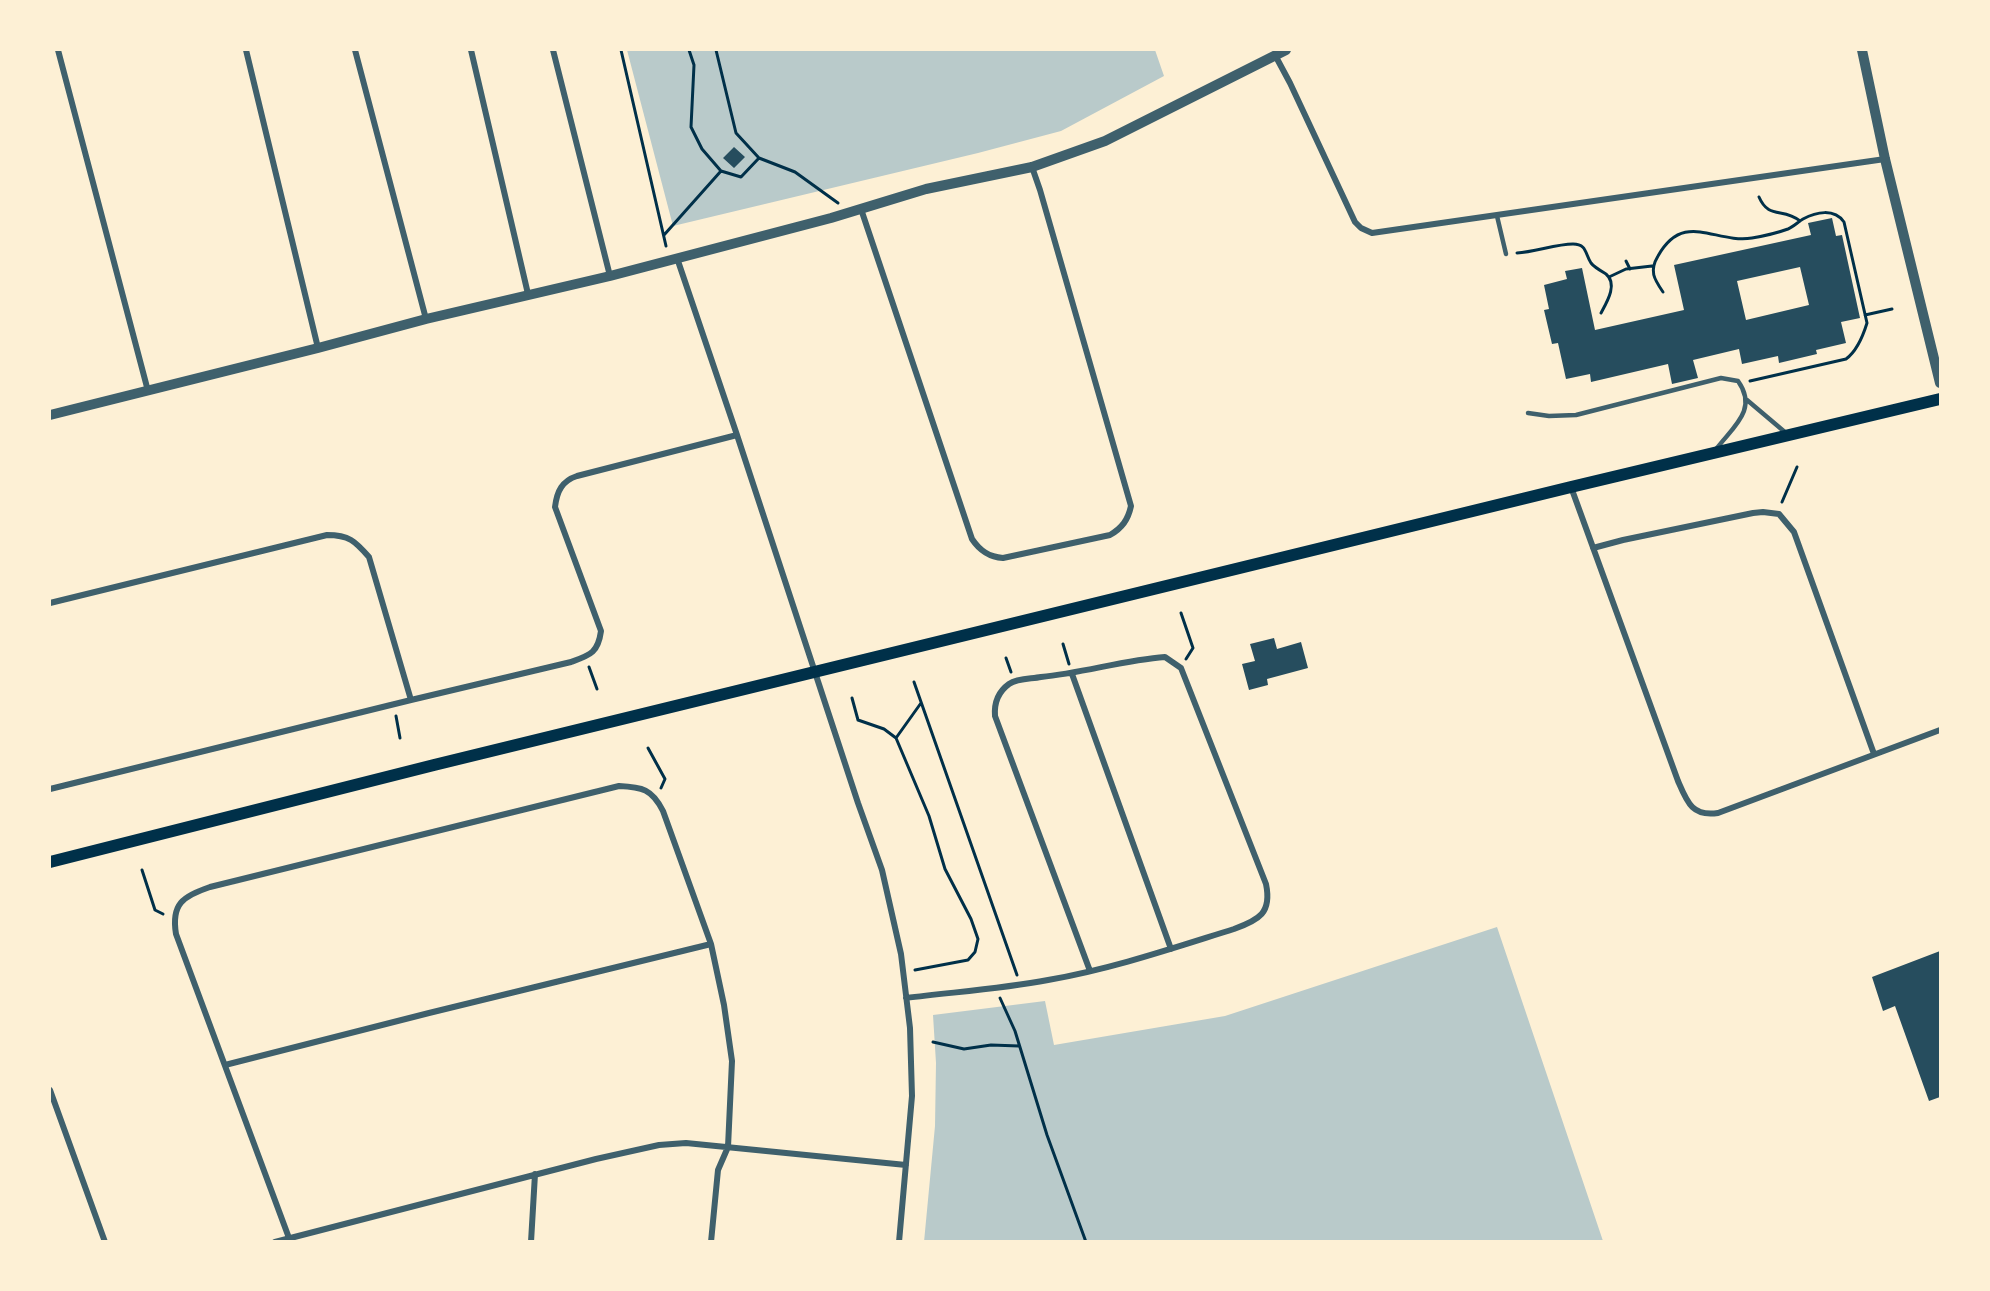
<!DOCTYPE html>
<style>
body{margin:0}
#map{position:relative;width:1990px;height:1291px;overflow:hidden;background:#fdf0d5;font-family:Figtree,sans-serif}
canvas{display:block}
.frame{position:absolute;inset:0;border:51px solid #fdf0d5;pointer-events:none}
</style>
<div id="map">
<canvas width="1990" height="1291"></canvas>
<div class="frame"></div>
</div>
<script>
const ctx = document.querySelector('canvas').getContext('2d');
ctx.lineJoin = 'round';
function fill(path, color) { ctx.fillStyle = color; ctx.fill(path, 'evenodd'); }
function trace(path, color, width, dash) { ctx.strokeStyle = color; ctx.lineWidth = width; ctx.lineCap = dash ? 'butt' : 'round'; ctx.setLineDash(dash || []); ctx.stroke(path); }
const green = new Path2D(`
 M627,50h528l9,26 -103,55 -83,22 -305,73z
 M1497,927l106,314 -679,1 11,-116 1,-63 -3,-48 112,-14 9,44 171,-29z`);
const building = new Path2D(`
 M734,147l11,10 -11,11 -11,-10z
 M1832,218l4,18 6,-1 18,83 -19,4 5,21 -30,7 1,4 -38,9 -1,-7 -36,8 -3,-15 -46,11 5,18 -26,6 -4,-20 -77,18 -1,-8 -24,5 -8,-36 -6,1 -8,-34 5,-1 -5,-24 23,-6 -2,-8 17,-3 13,62 89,-20 -10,-45 137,-30 -3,-12zM1800,267l9,38 -63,15 -9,-39z
 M1274,638l3,11 24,-7 7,26 -41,11 1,6 -19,5 -7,-26 13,-3 -5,-17z
 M1940,951v146l-11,4 -34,-95 -12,5 -11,-34z`);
const path = new Path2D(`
 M621,50l45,196
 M689,50l5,15 -3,62 11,22 19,22 20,6 18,-19
 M716,50l20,83 23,25 36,14 43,31
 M1759,197c10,23 24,10 41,24
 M664,235l57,-64
 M1517,253c18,-1 39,-9 56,-9 14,0 12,10 18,19 3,4 10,8 15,11 12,10 1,28 -5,39
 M1626,261l4,8
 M1609,277l17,-8 26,-3
 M1663,292c-9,-13 -14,-21 -5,-36 26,-46 57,-12 94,-18 12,-2 25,-5 36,-9 5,-2 10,-7 15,-10 13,-7 31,-11 41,3l23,101c-4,13 -10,28 -21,36l-96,22
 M1865,315l27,-6
 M1782,502l15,-35
 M1181,613l12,35 -7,11
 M1063,644l6,20
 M1006,658l5,14
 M589,667l8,22
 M914,682l103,293
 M852,698l6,22 26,9 12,9 33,78 16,53 26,50 7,20 -3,13 -7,8 -53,10
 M396,716l4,22
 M896,738l25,-35
 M648,748l17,31 -4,9
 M142,870l13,40 8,4
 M1000,998l15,33 32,104 39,107
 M933,1042l31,7 27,-4 28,1`);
const service = new Path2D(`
 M1497,216l9,38
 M1747,400l39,33
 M1528,413l21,3 27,-1 145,-37 17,3c20,28 -4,45 -21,67`);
const minor = new Path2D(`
 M58,50l90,341
 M246,50l72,298
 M355,50l71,269
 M471,50l57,244
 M553,50l57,226
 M1275,55l15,28 65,139 6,6 11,5 513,-74
 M861,209l111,330c8,12 17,18 31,19l107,-23c12,-7 18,-15 21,-29l-91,-316 -8,-23
 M677,258l60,177 121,368 24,67 19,84 9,74 2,68 -13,146
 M1571,487l107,294c9,21 14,36 40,32l222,-83
 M1593,548l30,-8 130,-27 10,-1 16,2 15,18 80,222
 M50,603l277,-68c22,0 28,6 42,22l42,143 -361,89
 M1072,674l99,275
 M411,700l160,-38c19,-7 27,-9 30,-31l-46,-124c2,-16 7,-26 22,-31l160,-41
 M906,998c47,-6 95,-9 142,-18 64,-11 125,-32 186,-51 25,-9 38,-16 32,-45l-85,-216 -16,-11c-41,3 -82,16 -124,20 -10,2 -23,1 -32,7 -11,8 -15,19 -14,32l95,255
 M225,1065l204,-52 282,-69
 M50,1090l55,152
 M289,1238l-113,-304c-5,-30 7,-38 34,-47l409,-101c23,1 33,3 44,25l48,133 13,61 8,56 -4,86 -10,23 -7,72
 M275,1242l321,-83 63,-14 27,-2 220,22
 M531,1242l4,-68`);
const tertiary = new Path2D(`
 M1862,50l23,109 55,224
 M50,415l268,-67 108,-29 184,-43 221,-58 95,-29 106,-22 73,-26 181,-91`);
const secondary = new Path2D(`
 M50,862l384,-97 1137,-278 369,-88`);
fill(green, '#b9caca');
fill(building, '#264d5e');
trace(path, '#003049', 3);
trace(service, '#3f606c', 4.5);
trace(minor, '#3f606c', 6);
trace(tertiary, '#3f606c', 10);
trace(secondary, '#003049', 12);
</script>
